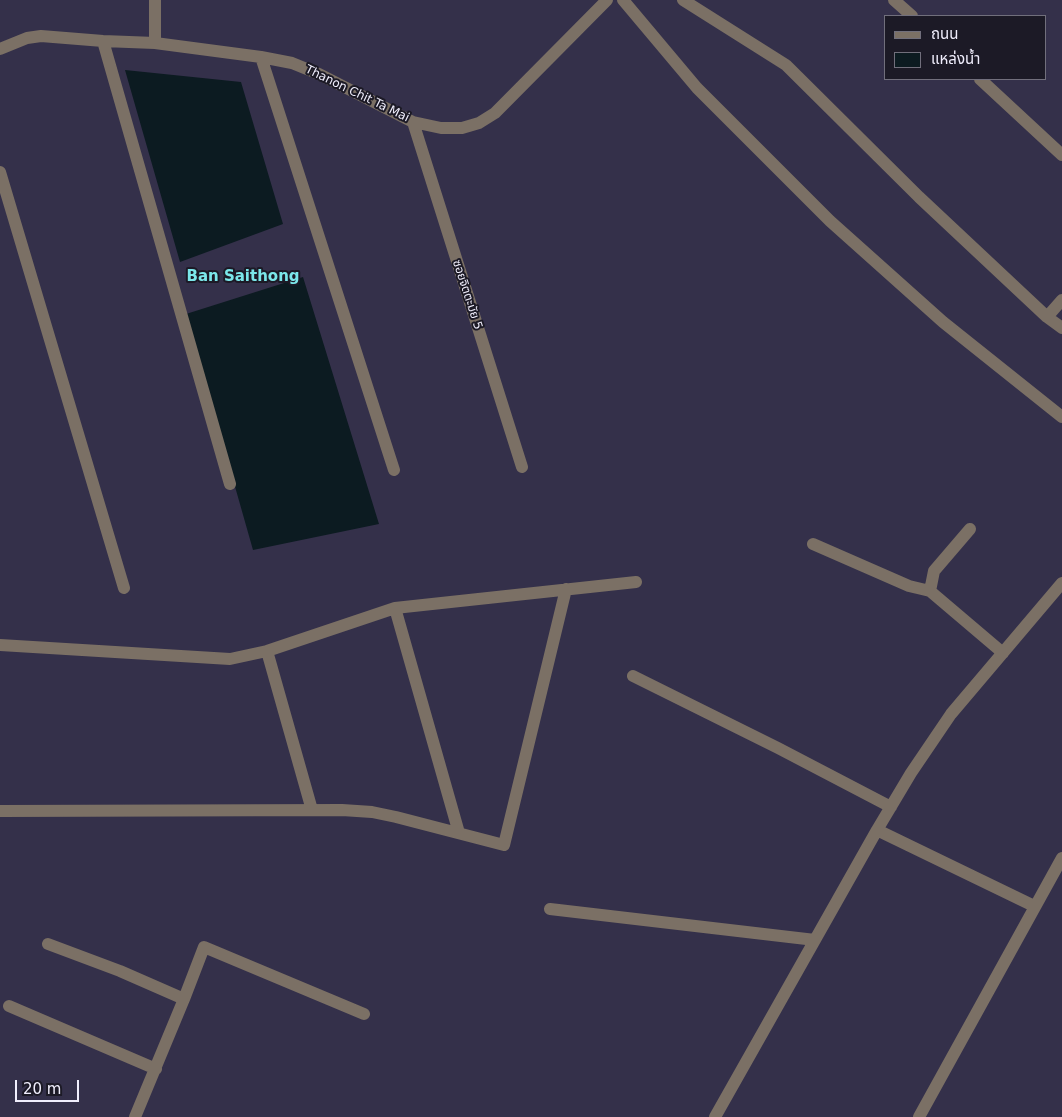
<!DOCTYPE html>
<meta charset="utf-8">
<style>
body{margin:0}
#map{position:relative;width:1062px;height:1117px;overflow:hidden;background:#34304a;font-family:"DejaVu Sans","Noto Sans Thai",sans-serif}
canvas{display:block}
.legend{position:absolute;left:884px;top:15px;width:162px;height:65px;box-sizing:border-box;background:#1c1a26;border:1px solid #716f7c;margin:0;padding:6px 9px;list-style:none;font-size:15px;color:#f0eefc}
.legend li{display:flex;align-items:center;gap:10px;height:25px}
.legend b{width:25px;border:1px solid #716f7c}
.scale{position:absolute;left:15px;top:1080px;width:64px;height:22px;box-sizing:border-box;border:2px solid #f0eefc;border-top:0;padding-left:6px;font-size:15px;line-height:18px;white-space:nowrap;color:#f0eefc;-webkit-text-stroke:4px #1c1a26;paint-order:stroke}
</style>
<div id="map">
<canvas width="1062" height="1117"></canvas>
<ul class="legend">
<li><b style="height:6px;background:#7b7065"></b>ถนน</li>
<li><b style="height:14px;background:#0c1b21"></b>แหล่งน้ำ</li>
</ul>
<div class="scale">20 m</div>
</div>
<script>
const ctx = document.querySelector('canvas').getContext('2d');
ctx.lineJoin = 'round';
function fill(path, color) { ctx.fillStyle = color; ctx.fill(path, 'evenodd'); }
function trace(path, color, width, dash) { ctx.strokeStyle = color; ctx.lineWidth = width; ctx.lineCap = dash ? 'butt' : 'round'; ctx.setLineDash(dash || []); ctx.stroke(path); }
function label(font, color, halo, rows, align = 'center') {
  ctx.font = font + ' "DejaVu Sans","Noto Sans Thai",sans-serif'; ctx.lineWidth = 4; ctx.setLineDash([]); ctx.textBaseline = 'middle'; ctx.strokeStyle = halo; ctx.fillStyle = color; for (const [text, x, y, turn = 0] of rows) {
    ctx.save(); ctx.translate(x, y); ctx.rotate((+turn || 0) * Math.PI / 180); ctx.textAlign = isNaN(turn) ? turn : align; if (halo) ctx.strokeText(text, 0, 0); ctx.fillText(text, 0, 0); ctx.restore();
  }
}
const water = new Path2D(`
 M125,70l116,12 42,142 -103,38z
 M303,277l76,247 -126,26 -67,-236z`);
const minor = new Path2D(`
 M623,0l74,88 133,133 113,101 119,95
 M683,0l103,65 133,132 128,120 15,11
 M894,0l18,16
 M103,41l127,443
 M155,43v-43
 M0,49l27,-11 14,-2 62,5 52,2 106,14 31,6 27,11 94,48 28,6h21l17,-5 16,-10 112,-113
 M261,57l133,413
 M980,79l82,76
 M413,122l109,345
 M0,172l124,416
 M1047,317l15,-17
 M813,544l96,42 21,5 73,62
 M930,591l4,-20 36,-42
 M395,608l64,225
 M0,645l230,14 37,-8 128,-43 241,-26
 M267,651l45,159
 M633,676l145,72 113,59
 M0,811l342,-1 30,2 24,5 108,28 62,-256
 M877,830l157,76
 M550,909l265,31
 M48,944l72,27 64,28
 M9,1006l147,63
 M135,1117l49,-118 20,-52 160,67
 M715,1117l162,-287 34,-57 40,-59 111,-131
 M919,1117l143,-259`);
const streetNames = [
 ["Thanon Chit Ta Mai",357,94,26],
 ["ซอยจิตตะมัย 5",467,295,72]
];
const quarterNames = [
 ["Ban Saithong",243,277]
];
fill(water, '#0c1b21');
trace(minor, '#7b7065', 12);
label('12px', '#f0eefc', '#1c1a26', streetNames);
label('bold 15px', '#7be7ea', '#1c1a26', quarterNames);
</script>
